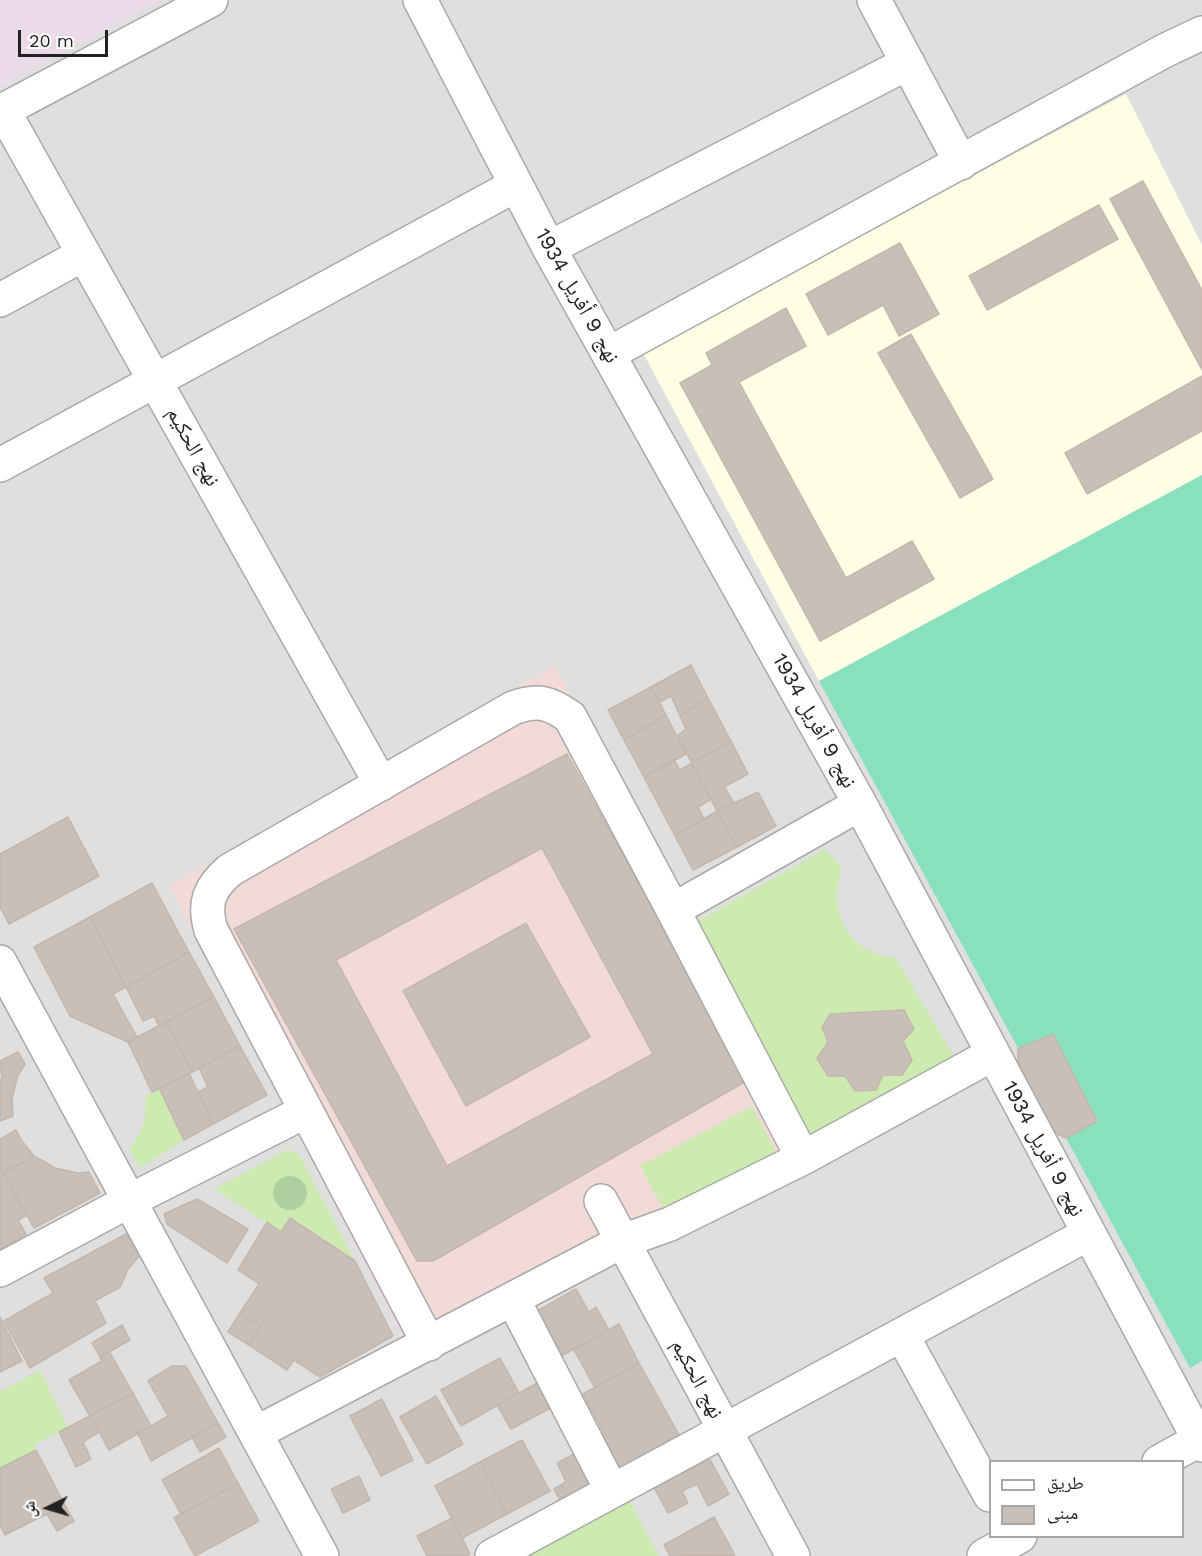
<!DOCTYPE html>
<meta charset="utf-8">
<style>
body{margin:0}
#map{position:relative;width:1202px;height:1556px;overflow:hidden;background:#f2efe9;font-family:"Work Sans","Noto Naskh Arabic",sans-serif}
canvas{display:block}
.legend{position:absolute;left:989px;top:1460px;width:195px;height:78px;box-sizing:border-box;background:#fff;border:2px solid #a7a7a7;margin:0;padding:8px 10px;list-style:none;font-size:18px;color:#222}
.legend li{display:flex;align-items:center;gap:12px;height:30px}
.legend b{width:30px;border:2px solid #a7a7a7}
.north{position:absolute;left:18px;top:1478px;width:60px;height:60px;-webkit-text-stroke:4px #fff;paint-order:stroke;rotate:265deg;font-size:16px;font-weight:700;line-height:24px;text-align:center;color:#222}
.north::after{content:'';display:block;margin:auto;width:21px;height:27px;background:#222;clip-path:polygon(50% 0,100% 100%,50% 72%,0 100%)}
.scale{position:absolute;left:18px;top:30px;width:90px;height:27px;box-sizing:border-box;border:3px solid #222;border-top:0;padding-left:8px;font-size:18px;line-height:21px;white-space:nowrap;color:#222;-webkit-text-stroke:4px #fff;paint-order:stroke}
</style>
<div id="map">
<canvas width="1202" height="1556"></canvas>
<ul class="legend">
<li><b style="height:8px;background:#fff"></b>طريق</li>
<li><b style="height:16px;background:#c7bfb8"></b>مبنى</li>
</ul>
<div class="north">ش</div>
<div class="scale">20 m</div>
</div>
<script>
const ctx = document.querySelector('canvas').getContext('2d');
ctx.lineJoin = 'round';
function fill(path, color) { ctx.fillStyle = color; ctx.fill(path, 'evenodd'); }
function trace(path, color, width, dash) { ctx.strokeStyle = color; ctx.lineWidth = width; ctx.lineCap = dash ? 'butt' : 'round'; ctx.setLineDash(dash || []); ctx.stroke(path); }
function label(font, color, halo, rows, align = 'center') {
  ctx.font = font + ' "Work Sans","Noto Naskh Arabic",sans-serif'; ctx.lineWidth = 6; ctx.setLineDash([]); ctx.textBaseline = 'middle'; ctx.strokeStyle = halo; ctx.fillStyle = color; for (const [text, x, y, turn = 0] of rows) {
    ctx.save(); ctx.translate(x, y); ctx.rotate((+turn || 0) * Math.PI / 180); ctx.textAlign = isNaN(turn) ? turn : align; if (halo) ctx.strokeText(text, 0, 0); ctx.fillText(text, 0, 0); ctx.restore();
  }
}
const residential = new Path2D(`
 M159,0h1043v1556h-1202v-1470zM990,1462h192v74h-192z`);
const commercial = new Path2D(`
 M555,666l257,485 -394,215 -249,-480z`);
const industrial = new Path2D(`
 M0,0h159l-159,86z`);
const education = new Path2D(`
 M1126,94l76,151v230l-383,206 -176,-328z`);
const grass = new Path2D(`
 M825,849l17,18c-13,46 3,85 54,91l59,100 -144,84 -118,-218z
 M159,1088l25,52 -44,28 -11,-19c13,-16 19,-33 16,-53z
 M752,1106l27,51 -112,59 -27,-50z
 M287,1150l12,4 56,107 -64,-43 -10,14 -67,-43z
 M40,1370l28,57 -34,18 2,5 -36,18v-76z
 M629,1500l30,56h-142z`);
const forest = new Path2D(`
 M273 1193a17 17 0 1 1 34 0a17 17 0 1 1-34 0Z`);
const pitch = new Path2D(`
 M1202,475v886l-12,7 -124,-230 -13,-6 -35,-69v-15l-199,-367z`);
const building = new Path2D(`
 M1143,181l59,109v80l-92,-171z
 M1099,205l19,34 -131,71 -18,-34z
 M900,243l39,71 -40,22 -16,-31 -55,30 -22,-41z
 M786,308l20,38 -67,36 107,196 66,-37 22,38 -114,62 -140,-258 32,-18 -6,-12z
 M911,334l82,145 -33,19 -82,-145z
 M1202,376v55l-115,63 -22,-41z
 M691,665l17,33 -28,18 -9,-20 -12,6 -8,-15z
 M651,687l15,28 -42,25 -16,-30z
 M708,698l23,43 -39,22 -15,-27 9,-7 -6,-13z
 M666,715l20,39 -42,23 -20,-37z
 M731,741l17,33 -24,13 10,16 -17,8 -25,-48z
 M567,754l181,326 -315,181h-16l-183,-332zM542,848l111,206 -206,112 -111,-206z
 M674,760l6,10 12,-7 19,36 -13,8 6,12 -29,17 -31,-59z
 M758,792l18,34 -39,21 -20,-36z
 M717,811l20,36 -44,23 -18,-34z
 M68,817l31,59 -90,48 -9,-17v-53z
 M152,883l37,69 -63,35 -36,-70z
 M90,917l36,70 -13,7 24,43 -9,5 -58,-26 -36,-69z
 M526,923l64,114 -124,69 -63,-115z
 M189,952l25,45 -55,29 -5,-10 -11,5 -17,-34z
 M214,997l26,49 -48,26 -26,-50z
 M904,1010l10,19 -11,12 9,19 -10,15h-19l-7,15 -21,1 -10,-15h-17l-11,-18 11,-16 -6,-15 8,-13z
 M166,1022l26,50 -40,20 -24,-50z
 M1053,1034l44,87 -31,17 -13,-6 -35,-69v-14z
 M240,1046l27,49 -54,29 -15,-32 10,-5 -9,-19z
 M18,1052l7,12 -8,14 -5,21 1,17 -13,5v-41l2,-1 -2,-18z
 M189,1073l24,51 -29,16 -25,-52z
 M16,1130l6,11 12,15 -34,19v-36z
 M34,1156l21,12 23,5 11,-1 11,21 -66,35 -31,-55z
 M3,1173l24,42 -9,5 8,14 -25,15 -1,-74z
 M197,1199l51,30 -21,34 -60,-39 -3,-10z
 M290,1218l65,43 38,75 -73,41 -26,-17 -7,10 -38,-25 12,-19 -21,-13 19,-29 -21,-14 29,-48 14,10z
 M126,1234l15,20 -13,15 -8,18 -25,14 11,22 -76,45 -26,-47 49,-28 -9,-15z
 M576,1289l13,23 7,-5 13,23 -46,25 -6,-10 -10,6 -20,-34z
 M240,1313l21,13 -12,19 -21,-13z
 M0,1317l22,44 -22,11z
 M619,1324l20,39 -44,25 -21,-38z
 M122,1325l8,15 -30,17 -8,-14z
 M109,1351l24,42 -43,23 -21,-36 33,-19 -2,-4z
 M500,1358l19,35 -58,33 -20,-36z
 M639,1363l43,77 -63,34 -21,-38 6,-3 -21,-39z
 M172,1366h14l32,57 -67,38 -13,-27 30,-18 -20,-35z
 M541,1381l13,25 -43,23 -14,-24z
 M133,1393l18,33 -42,24 -19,-34z
 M436,1396l27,48 -36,20 -27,-47z
 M382,1399l31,61 -32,16 -31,-60z
 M90,1416l9,16 -16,10 8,17 -15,8 -17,-35z
 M218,1423l8,14 -26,15 -8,-15z
 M522,1440l28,51 -43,23 -27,-52z
 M219,1448l19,35 -57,31 -19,-34z
 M36,1450l29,55 -60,30 -5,-10v-57z
 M580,1451l18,34 -36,19 -8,-15 12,-7 -9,-19z
 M708,1456l21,38 -21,12 -11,-22 -15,7 6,12 -20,10 -15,-27z
 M480,1462l27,52 -45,24 -27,-52z
 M359,1476l11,24 -27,13 -12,-24z
 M238,1483l21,38 -64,35 -21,-38z
 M65,1505l9,16 -17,10 -10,-17z
 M714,1517l21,38 -65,1 -6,-11z
 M452,1518l18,36 -4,2h-39l-10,-20z`);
const minor = new Path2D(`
 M420,0l129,248 311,556 342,641
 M874,0l87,163
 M3,110l378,674
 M0,112l211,-112
 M549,248l359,-185
 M0,300l84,-46
 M610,353l554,-302 38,-18
 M0,465l516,-280
 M673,910l187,-106
 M0,962l322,594
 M601,1201l192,355
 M0,1270l129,-69 177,-90
 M513,1299l99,192
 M902,1335l88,160
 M429,1344l-218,-414c-8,-27 -2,-42 19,-60l283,-162c24,-9 36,-6 57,9l103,193 130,248
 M256,1433l367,-192 47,-17 133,-66 190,-104
 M1159,1462l40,-22
 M492,1556l596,-322
 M984,1556l36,-20`);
const streetNames = [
 ["نهج 9 أفريل 1934",577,296,61],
 ["نهج الحكيم",193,447,61],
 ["نهج 9 أفريل 1934",814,721,61],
 ["نهج 9 أفريل 1934",1043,1149,62],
 ["نهج الحكيم",697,1379,62]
];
fill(residential, '#e0dfdf');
fill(commercial, '#f2dad9');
fill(industrial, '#ebdbe8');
fill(education, '#ffffe5');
fill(grass, '#cdebb0');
fill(forest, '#add19e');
fill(pitch, '#88e0be');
fill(building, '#c7bfb8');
trace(building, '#c4b6ab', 1.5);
trace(minor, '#a9a9a9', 36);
trace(minor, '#fff', 33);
label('21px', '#222', '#fff', streetNames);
</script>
